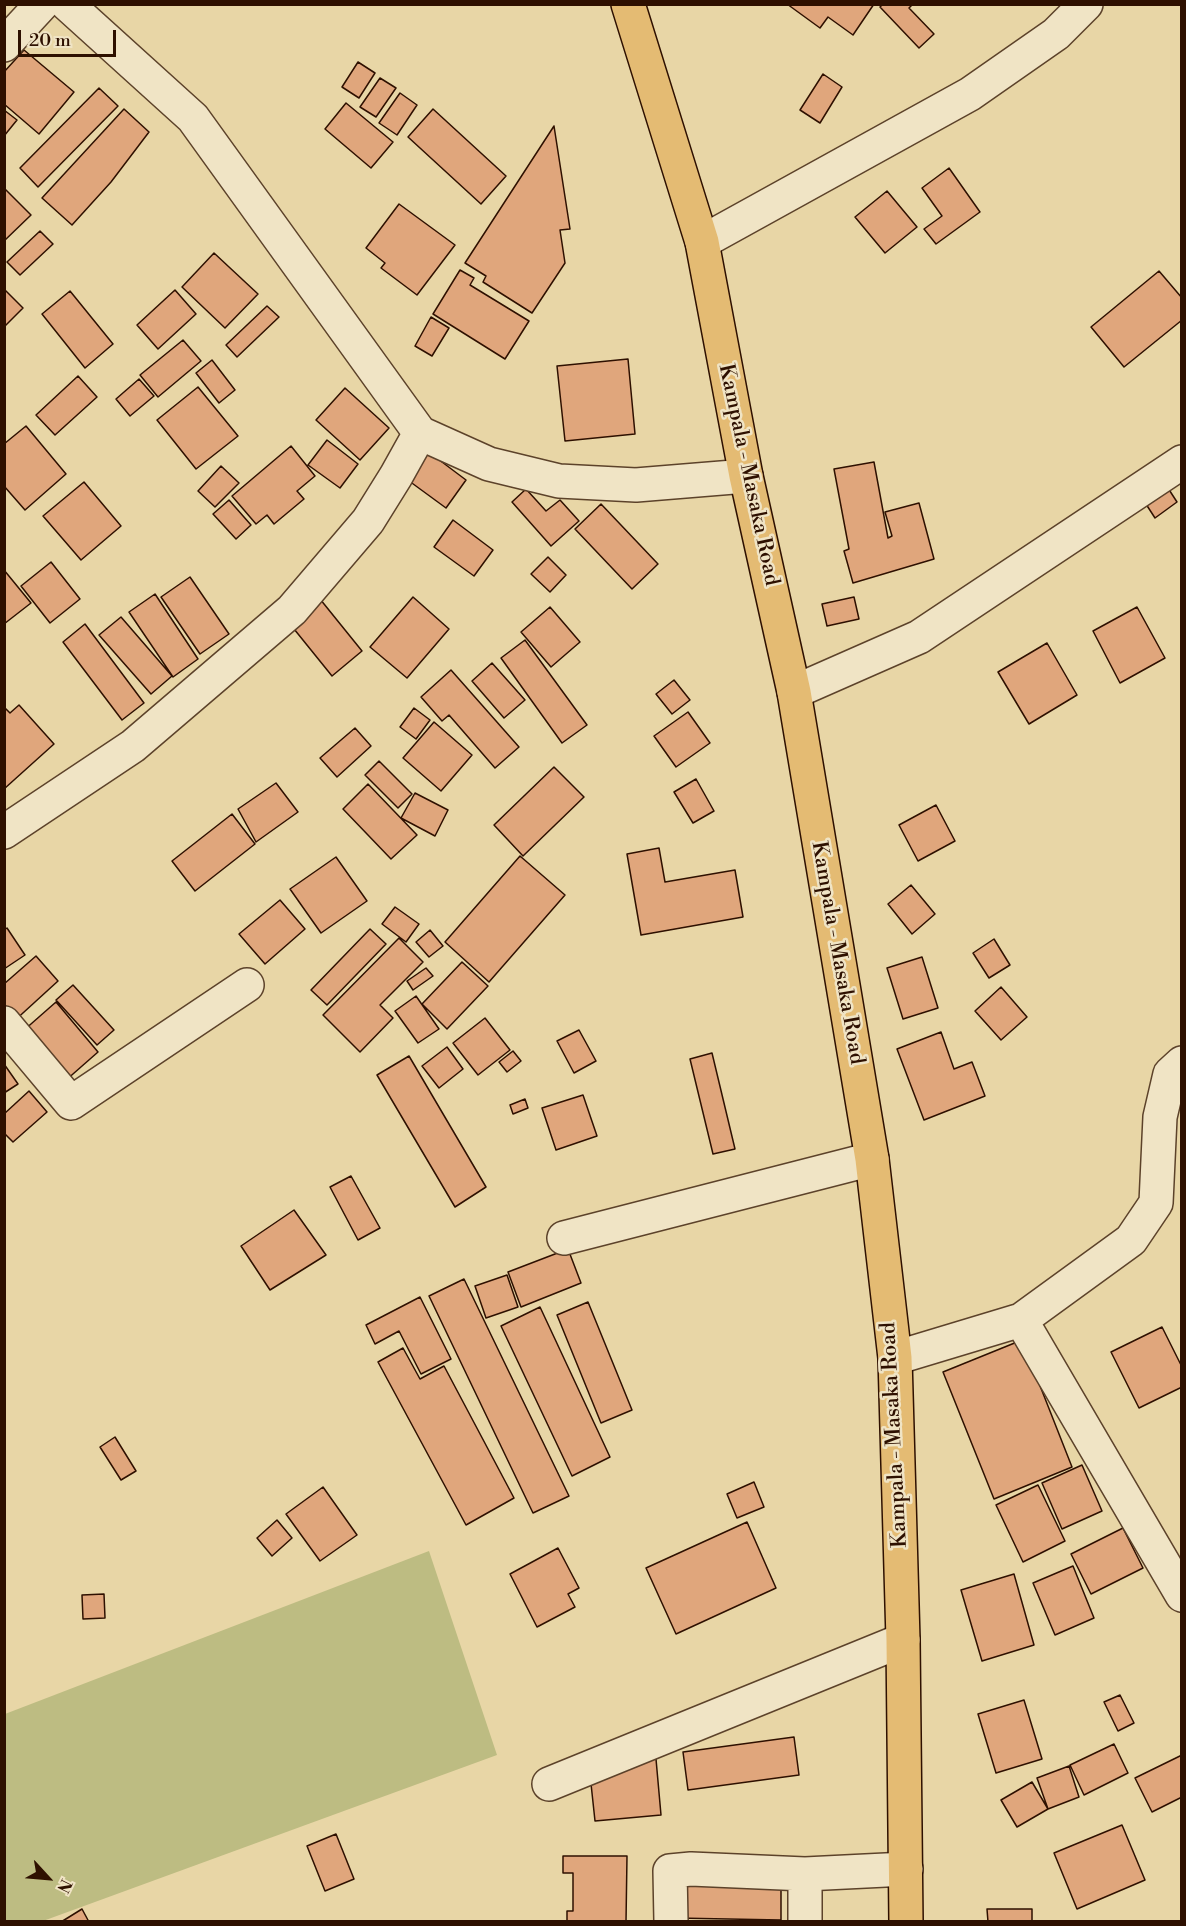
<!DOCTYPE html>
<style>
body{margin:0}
#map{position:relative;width:1186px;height:1926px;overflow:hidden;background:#e8d6a6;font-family:"Libre Bodoni",serif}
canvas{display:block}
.frame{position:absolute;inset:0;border:6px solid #2e1000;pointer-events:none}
.north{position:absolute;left:18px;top:1848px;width:60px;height:60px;-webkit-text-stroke:4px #f0e4c5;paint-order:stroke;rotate:116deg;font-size:16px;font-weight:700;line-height:24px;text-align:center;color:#2e1000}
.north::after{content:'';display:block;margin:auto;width:21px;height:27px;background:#2e1000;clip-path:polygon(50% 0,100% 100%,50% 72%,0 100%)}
.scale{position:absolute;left:18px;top:30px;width:98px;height:27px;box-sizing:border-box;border:3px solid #2e1000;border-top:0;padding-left:8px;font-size:18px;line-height:21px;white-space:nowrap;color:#2e1000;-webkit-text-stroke:4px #f0e4c5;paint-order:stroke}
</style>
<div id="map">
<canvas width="1186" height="1926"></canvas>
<div class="frame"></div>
<div class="north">N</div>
<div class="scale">20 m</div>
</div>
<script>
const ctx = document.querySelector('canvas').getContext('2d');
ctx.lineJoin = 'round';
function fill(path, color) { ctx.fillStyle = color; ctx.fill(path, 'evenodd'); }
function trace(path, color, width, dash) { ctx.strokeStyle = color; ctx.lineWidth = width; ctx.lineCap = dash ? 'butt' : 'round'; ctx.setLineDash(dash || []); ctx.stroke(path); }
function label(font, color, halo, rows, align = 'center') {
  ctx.font = font + ' "Libre Bodoni",serif'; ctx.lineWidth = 5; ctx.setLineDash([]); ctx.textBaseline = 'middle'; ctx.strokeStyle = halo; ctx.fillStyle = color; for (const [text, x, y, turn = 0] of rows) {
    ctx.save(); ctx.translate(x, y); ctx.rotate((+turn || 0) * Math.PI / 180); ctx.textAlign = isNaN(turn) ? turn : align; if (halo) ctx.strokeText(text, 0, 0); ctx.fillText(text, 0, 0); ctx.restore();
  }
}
const green = new Path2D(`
 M429,1551l68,204 -454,166h-38v-207z`);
const building = new Path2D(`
 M787,4h87l-21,31 -25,-18 -8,11z
 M883,4h30l-4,4 25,26 -15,14 -39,-41z
 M24,50l50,42 -35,42 -35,-30v-32z
 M358,62l17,11 -16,25 -17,-11z
 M823,74l19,13 -22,36 -20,-13z
 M380,78l16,10 -20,29 -16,-10z
 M99,88l19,18 -80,81 -18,-19z
 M400,93l17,12 -20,30 -18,-12z
 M346,103l47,39 -22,26 -46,-39z
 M124,109l25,23 -38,50 -39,43 -30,-27z
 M433,109l73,67 -25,28 -73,-67z
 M4,110l13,10 -13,16z
 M554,126l16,103 -10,1 5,33 -33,50 -49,-31 3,-6 -21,-13z
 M949,168l31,44 -44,32 -12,-15 18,-13 -20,-28z
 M4,188l27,27 -27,26z
 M887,191l30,36 -32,26 -30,-36z
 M399,204l56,41 -38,50 -36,-27 4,-5 -19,-15z
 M40,231l13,13 -33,31 -13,-13z
 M214,253l44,41 -33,34 -43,-41z
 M460,270l14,8 -4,7 59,36 -24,38 -72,-45z
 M1159,271l23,27v22l-58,47 -33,-40z
 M5,290l18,18 -19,19v-37z
 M175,290l21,24 -38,35 -21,-24z
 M70,291l43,53 -28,24 -43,-54z
 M267,306l12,11 -42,40 -11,-12z
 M431,317l18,11 -17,28 -17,-10z
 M183,340l18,21 -43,36 -18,-22z
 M628,359l7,75 -70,7 -8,-75z
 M212,360l23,30 -16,13 -23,-30z
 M78,376l19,21 -42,38 -19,-20z
 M139,379l15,17 -24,20 -14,-17z
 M198,387l40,49 -42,33 -39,-49z
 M345,388l44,40 -29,32 -44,-40z
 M26,426l40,48 -41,36 -21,-24v-42z
 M327,440l31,24 -18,24 -32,-23z
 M291,446l24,30 -18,15 7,8 -30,25 -7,-9 -11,9 -24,-28z
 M426,450l40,30 -20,28 -41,-30z
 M874,462l14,76 4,-2 -7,-24 34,-9 15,56 -81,24 -9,-32 5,-2 -15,-80z
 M221,466l18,17 -24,24 -17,-16z
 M84,482l37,44 -40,34 -38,-44z
 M1166,485l11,17 -22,16 -11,-17z
 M526,489l20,22 14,-11 19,21 -28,25 -39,-44z
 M229,500l22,25 -15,14 -23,-25z
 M601,504l57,60 -26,25 -57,-60z
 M453,520l40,30 -19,26 -40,-29z
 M548,557l18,18 -16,17 -19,-18z
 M51,562l29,37 -30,24 -29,-37z
 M4,570l27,33 -27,21z
 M190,577l39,57 -29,20 -39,-57z
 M155,594l43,65 -25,18 -44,-65z
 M413,597l36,32 -42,49 -37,-31z
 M854,597l5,22 -32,7 -5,-22z
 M320,599l42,52 -30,25 -42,-52z
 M550,607l30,35 -29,25 -30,-35z
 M1137,607l28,51 -45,25 -27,-52z
 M121,617l51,59 -21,18 -52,-59z
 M85,624l59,79 -22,17 -59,-78z
 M525,640l62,85 -25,18 -61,-85z
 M1047,643l30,52 -48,29 -31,-52z
 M492,663l33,37 -21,18 -32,-37z
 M451,670l68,77 -24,21 -46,-53 -7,6 -21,-24z
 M674,680l16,20 -18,14 -16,-20z
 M19,705l35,39 -50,45v-82l6,6z
 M414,708l16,12 -14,19 -16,-12z
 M688,712l22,31 -34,24 -22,-31z
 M434,722l38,33 -31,36 -38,-33z
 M355,728l16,18 -34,31 -17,-19z
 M379,761l33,33 -14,14 -33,-33z
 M554,767l30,30 -61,59 -29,-31z
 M696,779l18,32 -21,12 -19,-31z
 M276,783l22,29 -42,30 -18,-33z
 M368,784l49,51 -26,24 -48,-50z
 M415,793l33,17 -13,26 -34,-18z
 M936,805l19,36 -37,20 -19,-36z
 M232,814l23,30 -60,47 -23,-30z
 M659,848l6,34 70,-12 8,47 -102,18 -14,-81z
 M520,856l45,39 -76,87 -44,-40z
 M336,857l31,44 -46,32 -31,-44z
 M911,885l24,29 -23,20 -24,-30z
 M280,900l25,29 -40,35 -26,-30z
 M395,907l24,17 -13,18 -24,-18z
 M7,928l18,27 -21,14v-39z
 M370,929l16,15 -59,61 -16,-15z
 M430,930l13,16 -14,11 -13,-15z
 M399,938l24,24 -43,43 13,13 -33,34 -37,-37z
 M994,939l16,26 -21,13 -16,-25z
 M36,956l22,25 -46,42 -8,-9v-30z
 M922,957l16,51 -35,11 -16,-51z
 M462,962l26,24 -41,43 -25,-25z
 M426,968l7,8 -20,14 -6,-9z
 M73,985l41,45 -17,15 -41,-45z
 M1001,987l26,30 -26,23 -26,-29z
 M416,996l23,33 -21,14 -23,-32z
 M56,1002l42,50 -33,29 -42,-50z
 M485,1018l25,32 -32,25 -25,-32z
 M579,1030l17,31 -22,12 -17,-32z
 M941,1032l13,37 18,-7 13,34 -61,24 -27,-71z
 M447,1047l16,22 -24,19 -17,-22z
 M513,1051l8,10 -14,11 -8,-10z
 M712,1053l23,96 -22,5 -23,-95z
 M409,1056l77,131 -31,20 -78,-132z
 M4,1064l14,20 -14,9z
 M29,1091l18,21 -34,30 -9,-9v-19z
 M583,1095l14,41 -41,14 -14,-42z
 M525,1099l3,9 -15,6 -3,-9z
 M351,1176l29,52 -22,12 -28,-53z
 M294,1210l32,45 -56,35 -29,-44z
 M568,1249l13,34 -60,24 -13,-35z
 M507,1275l11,32 -32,11 -11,-32z
 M464,1279l105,217 -36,17 -104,-217z
 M420,1297l31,62 -30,15 -22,-43 -24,13 -9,-19z
 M588,1302l44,108 -31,13 -44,-108z
 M540,1307l70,150 -38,19 -71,-150z
 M1162,1327l20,40v20l-43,21 -28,-56z
 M1022,1340l50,127 -78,32 -51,-127z
 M403,1348l17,31 24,-13 70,132 -48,27 -88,-163z
 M115,1437l21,34 -15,9 -21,-33z
 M1082,1465l20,46 -40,18 -20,-46z
 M754,1482l10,25 -27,11 -10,-24z
 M1038,1485l27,56 -42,21 -27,-57z
 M323,1487l34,48 -37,26 -34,-47z
 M277,1520l15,18 -20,18 -15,-18z
 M747,1522l29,66 -100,46 -30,-66z
 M1123,1528l20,40 -52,26 -20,-40z
 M558,1548l21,40 -11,6 7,13 -38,20 -27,-53z
 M1073,1566l21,52 -39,17 -22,-52z
 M1014,1574l20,71 -52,16 -21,-71z
 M104,1594l1,24 -22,1 -1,-24z
 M1120,1695l14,28 -16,8 -14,-29z
 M1024,1700l18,59 -46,14 -18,-59z
 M794,1737l5,38 -111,15 -5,-38z
 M1114,1744l14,29 -44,22 -14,-30z
 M1182,1755v42l-30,15 -17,-34z
 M656,1759l5,56 -66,6 -6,-56z
 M1069,1766l10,31 -31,12 -11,-31z
 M1032,1782l16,27 -31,18 -16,-27z
 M1122,1825l23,55 -68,29 -23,-56z
 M336,1834l18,45 -29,12 -18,-45z
 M563,1856h64l-1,66h-59v-11h6v-38h-10z
 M677,1875h104v45l-106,-2z
 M82,1909l7,13h-28z
 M987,1909h45v13h-44z`);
const minor = new Path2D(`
 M67,4l126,114 227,315 69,31 70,17 77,4 110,-9
 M4,45l38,-41
 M702,242l268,-148 86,-60 30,-30
 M794,692l125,-55 263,-175
 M4,832l129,-86 159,-136 76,-89 28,-45 24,-43
 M4,1023l67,80 176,-118
 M564,1238l308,-79
 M1021,1320l161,275
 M895,1358l126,-38 110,-80 25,-37 4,-86 10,-43 12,-11
 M549,1784l354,-144
 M671,1922l-1,-51 21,-2 114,5 101,-5
 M805,1922v-48`);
const major = new Path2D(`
 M628,4l74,238 44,234 48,216 78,467 23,199 8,282 3,282`);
const streetNames = [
 ["Kampala - Masaka Road",748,475,78],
 ["Kampala - Masaka Road",837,953,80],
 ["Kampala - Masaka Road",895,1435,-93]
];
fill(green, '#bdbc82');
fill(building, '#e0a67c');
trace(building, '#2e1000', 1.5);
trace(minor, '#5c422a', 36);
trace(major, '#2e1000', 36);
trace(minor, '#f0e4c5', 33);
trace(major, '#e4bb73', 33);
label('21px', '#2e1000', '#f0e4c5', streetNames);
</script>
